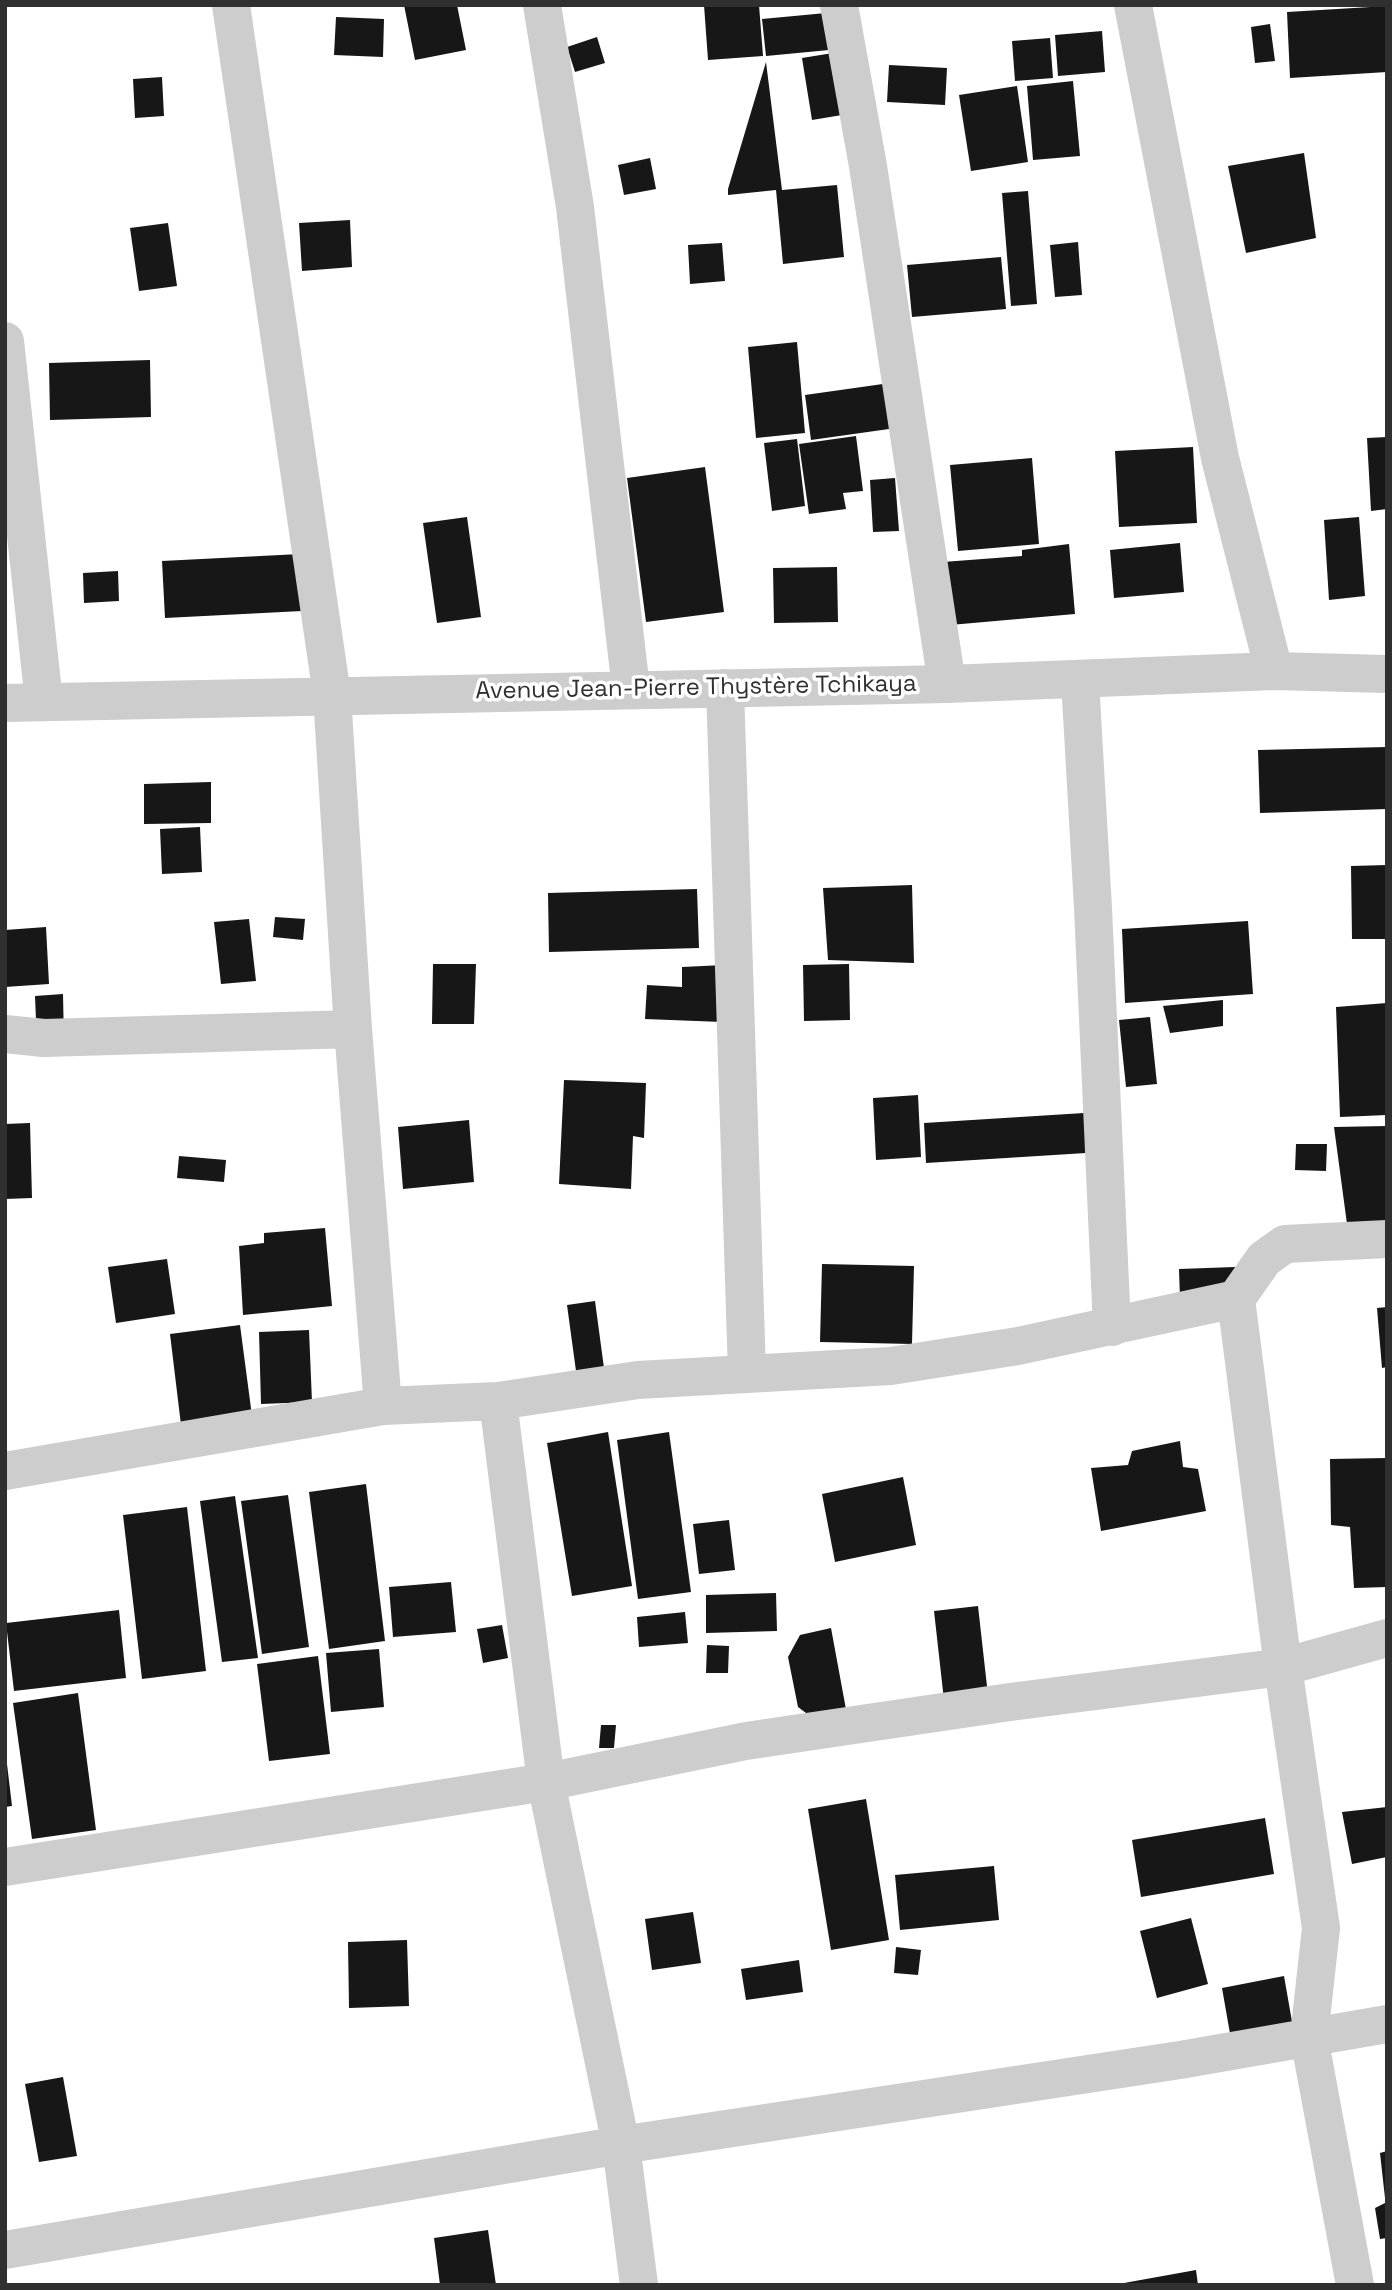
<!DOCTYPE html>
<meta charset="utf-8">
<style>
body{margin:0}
#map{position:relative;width:1392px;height:2290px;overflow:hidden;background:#fff;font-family:"Space Grotesk",sans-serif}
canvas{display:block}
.frame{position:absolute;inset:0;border:7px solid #303030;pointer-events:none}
</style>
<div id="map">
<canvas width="1392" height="2290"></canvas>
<div class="frame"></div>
</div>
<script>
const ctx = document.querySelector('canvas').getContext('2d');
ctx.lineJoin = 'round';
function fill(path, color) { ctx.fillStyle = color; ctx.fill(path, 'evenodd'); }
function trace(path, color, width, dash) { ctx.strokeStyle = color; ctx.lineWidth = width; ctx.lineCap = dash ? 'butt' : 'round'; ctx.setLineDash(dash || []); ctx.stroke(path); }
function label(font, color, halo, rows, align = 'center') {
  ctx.font = font + ' "Space Grotesk",sans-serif'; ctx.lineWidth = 7; ctx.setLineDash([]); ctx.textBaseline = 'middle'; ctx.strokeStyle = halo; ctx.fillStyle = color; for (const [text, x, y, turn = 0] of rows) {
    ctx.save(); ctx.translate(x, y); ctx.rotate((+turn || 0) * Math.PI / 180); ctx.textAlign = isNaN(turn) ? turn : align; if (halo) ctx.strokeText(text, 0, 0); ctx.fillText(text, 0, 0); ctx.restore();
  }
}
const building = new Path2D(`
 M404,5h53l9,45 -51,10z
 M704,5h55l4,51 -55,4z
 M1387,6v66l-97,6 -3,-66z
 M826,13l3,37 -63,6 -4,-37z
 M336,17l48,2 -1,38 -49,-2z
 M1270,24l5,37 -20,2 -4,-36z
 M1102,31l3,41 -47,4 -3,-41z
 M597,37l8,26 -30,9 -8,-25z
 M1050,38l3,40 -38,3 -3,-40z
 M839,52l9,62 -36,6 -10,-62z
 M766,62l16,128 55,-5 7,72 -61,7 -7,-74 -48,5v-6z
 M889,65l58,3 -2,37 -58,-3z
 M162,77l2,39 -29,2 -2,-39z
 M1073,81l7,75 -47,4 -6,-74z
 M1017,86l11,76 -57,9 -12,-76z
 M1304,153l12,85 -70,15 -18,-87z
 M650,158l6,31 -32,6 -6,-30z
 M1028,191l9,113 -26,2 -9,-113z
 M350,220l2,47 -50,4 -3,-48z
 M168,223l9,63 -38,5 -9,-63z
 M1078,242l4,53 -27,2 -5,-52z
 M722,243l3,38 -35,3 -2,-39z
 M1001,257l5,52 -94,8 -5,-52z
 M797,342l8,91 -49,5 -8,-91z
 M150,360l1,57 -101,3 -1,-57z
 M890,383l6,45 -85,12 -6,-45z
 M856,436l7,55 -20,2 3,16 -37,5 -10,-70z
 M1387,437v72l-16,2 -4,-73z
 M797,439l8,67 -33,5 -8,-68z
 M1193,447l4,76 -78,4 -4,-76z
 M1032,458l7,86 -81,7 -8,-86z
 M705,467l19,145 -78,10 -19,-144z
 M895,478l4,53 -26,1 -3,-52z
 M467,517l14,100 -44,6 -14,-100z
 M1359,517l6,79 -36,4 -5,-80z
 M1180,543l4,49 -70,6 -4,-48z
 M1069,544l6,70 -125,11 -7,-63 79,-6v-6z
 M300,554l2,57 -137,7 -3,-57z
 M837,567l1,55 -64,1 -1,-55z
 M118,571l1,30 -35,2 -1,-30z
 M1387,747v62l-127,4 -2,-63z
 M211,782v41l-67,1v-40z
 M200,827l2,45 -40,2 -2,-45z
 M1387,865v74h-35l-1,-73z
 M912,885l2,78 -86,-3 -5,-72z
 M697,889l2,59 -150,4 -1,-59z
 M275,917l30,2 -2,21 -30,-3z
 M249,919l7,62 -35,3 -7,-62z
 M1248,921l5,73 -128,9 -3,-74z
 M46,927l3,57 -44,3v-57z
 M433,964h43l-2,60h-42z
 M849,964l1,56 -46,1 -1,-56z
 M724,965l-2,57 -77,-3 2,-34 35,2v-20z
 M63,994l1,49 -27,1 -2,-48z
 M1223,1000v26l-53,7 -7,-27z
 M1387,1003v112l-47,2 -4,-110z
 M1150,1017l7,67 -31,3 -7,-67z
 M564,1080l82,3 -2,55 -11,-2 -2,53 -72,-5z
 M918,1095l3,62 -45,3 -3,-62z
 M1084,1113l2,40 -160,10 -2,-40z
 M469,1120l5,62 -71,7 -5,-62z
 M30,1123l2,75 -27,1v-75z
 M1387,1126v95l-40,3 -13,-97z
 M1296,1144h31l-1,27 -31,-1z
 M179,1156l47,4 -2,22 -47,-4z
 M325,1228l7,78 -89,9 -4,-69 25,-3v-10z
 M167,1259l8,55 -59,9 -8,-56z
 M822,1264l92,2 -2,78 -92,-2z
 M1235,1267l1,32 -56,1 -1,-31z
 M595,1301l9,67 -28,3 -9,-66z
 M1387,1307v60l-5,1 -5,-60z
 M240,1325l12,91 -71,9 -11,-91z
 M309,1330l3,72 -51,2 -2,-72z
 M608,1432l24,154 -60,10 -25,-153z
 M669,1432l22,160 -53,7 -21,-159z
 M1180,1441l3,26 15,2 8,42 -105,20 -10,-63 37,-3 4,-14z
 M1387,1458v129l-33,1 -4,-61 -19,-2 -1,-66z
 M903,1477l13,68 -81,17 -13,-68z
 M366,1484l19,157 -56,8 -20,-157z
 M288,1495l21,152 -47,7 -21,-153z
 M235,1496l23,162 -36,4 -22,-161z
 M187,1507l19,164 -64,8 -19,-164z
 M729,1520l6,50 -36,4 -6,-50z
 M451,1582l5,50 -63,5 -4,-50z
 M776,1593l1,38 -71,2v-38z
 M978,1606l12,107 -44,5 -12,-107z
 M119,1610l7,68 -112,13 -8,-68z
 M685,1612l3,31 -49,4 -2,-30z
 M502,1625l6,33 -25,5 -6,-34z
 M831,1628l19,103 -44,-18 -8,-6 -10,-50 12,-22z
 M707,1645l22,1 -1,27h-22z
 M379,1649l5,58 -53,5 -5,-59z
 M318,1656l12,98 -61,7 -12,-97z
 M78,1693l18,137 -64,9 -19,-136z
 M601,1725h15l-2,23h-15z
 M5,1764h2l5,42 -7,1z
 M866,1799l23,141 -58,10 -23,-141z
 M1387,1807v50l-35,7 -10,-52z
 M1265,1818l9,56 -133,23 -9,-57z
 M994,1866l5,54 -99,10 -5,-55z
 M693,1912l8,51 -49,7 -7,-51z
 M1191,1918l17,66 -51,14 -17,-67z
 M407,1940l2,66 -60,2 -1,-66z
 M896,1947l25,3 -3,25 -24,-2z
 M799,1960l4,32 -57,8 -5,-31z
 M1284,1976l10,57 -62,12 -10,-57z
 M63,2077l14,79 -38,6 -14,-78z
 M1387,2151v47h-2l-5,-45z
 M1387,2202v36l-7,1 -5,-31z
 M488,2230l8,55h-56l-6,-47z
 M1196,2270l2,15h-73l-1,-2z`);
const minor = new Path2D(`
 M231,5l101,690 21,334 30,377
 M542,5l33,202 56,482
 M839,5l29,161 79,518
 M1133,5l87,453 54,213
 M5,341l39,361
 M1080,680l13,228 19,419
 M725,688l22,685
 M5,1034l39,4 309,-9
 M1236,1299l47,368 38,261 -12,109 46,248
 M498,1401l48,381 75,363 18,140
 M5,1471l378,-65 115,-5 140,-21 253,-14 127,-20 218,-47 28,-40 21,-15 102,-5
 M5,1867l541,-85 200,-41 264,-39 273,-35 104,-29
 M5,2250l616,-105 559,-85 207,-36`);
const tertiary = new Path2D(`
 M5,703l942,-19 327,-13 113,3`);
const streetNames = [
 ["Avenue Jean-Pierre Thystère Tchikaya",696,688,-1]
];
fill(building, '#171717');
trace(minor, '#cdcdcd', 38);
trace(tertiary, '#cdcdcd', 38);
label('24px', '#303030', '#fff', streetNames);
</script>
